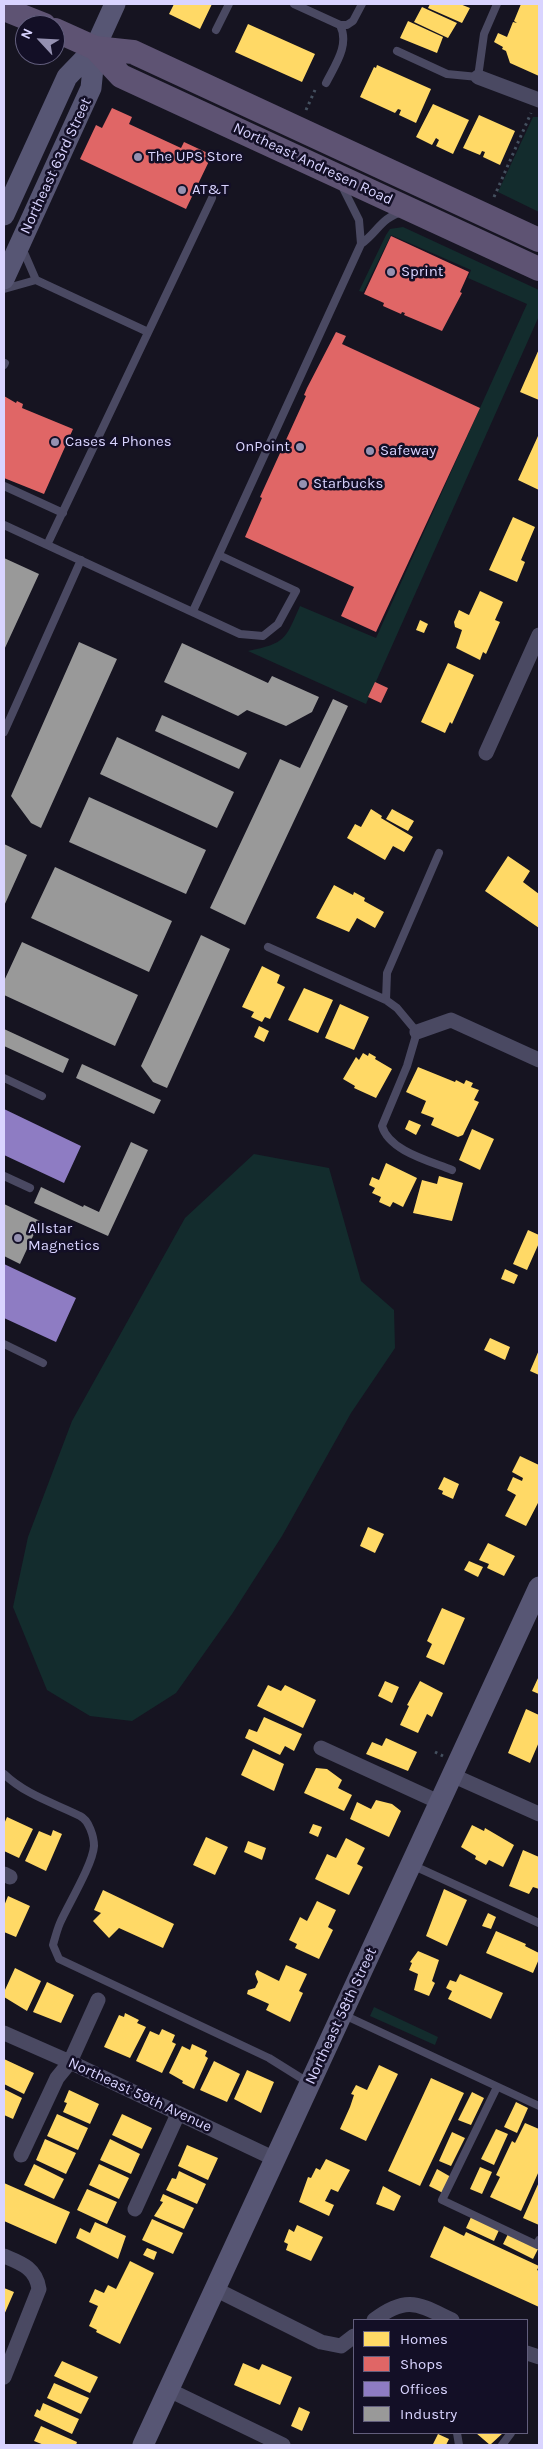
<!DOCTYPE html>
<style>
body{margin:0}
#map{position:relative;width:543px;height:2449px;overflow:hidden;background:#161421;font-family:Karla,sans-serif}
canvas{display:block}
.frame{position:absolute;inset:0;border:5px solid #d9d4ff;pointer-events:none}
.legend{position:absolute;left:353px;top:2319px;width:175px;height:115px;box-sizing:border-box;background:#130f26;border:1px solid #625e7d;margin:0;padding:6px 9px;list-style:none;font-size:15px;color:#d9d4ff}
.legend li{display:flex;align-items:center;gap:10px;height:25px}
.legend b{width:25px;border:1px solid #625e7d}
.north{position:absolute;left:15px;top:15px;width:50px;height:50px;box-sizing:border-box;background:#130f26;border:1px solid #625e7d;border-radius:50%;rotate:295deg;font-size:14px;font-weight:700;line-height:20px;text-align:center;color:#d9d4ff}
.north::after{content:'';display:block;margin:auto;width:18px;height:22px;background:#9591b1;clip-path:polygon(50% 0,100% 100%,50% 72%,0 100%)}
</style>
<div id="map">
<canvas width="543" height="2449"></canvas>
<div class="frame"></div>
<ul class="legend">
<li><b style="height:14px;background:#ffd966"></b>Homes</li>
<li><b style="height:14px;background:#e06666"></b>Shops</li>
<li><b style="height:14px;background:#8e7cc3"></b>Offices</li>
<li><b style="height:14px;background:#999"></b>Industry</li>
</ul>
<div class="north">N</div>
</div>
<script>
const ctx = document.querySelector('canvas').getContext('2d');
ctx.lineJoin = 'round';
function fill(path, color) { ctx.fillStyle = color; ctx.fill(path, 'evenodd'); }
function trace(path, color, width, dash) { ctx.strokeStyle = color; ctx.lineWidth = width; ctx.lineCap = dash ? 'butt' : 'round'; ctx.setLineDash(dash || []); ctx.stroke(path); }
function label(font, color, halo, rows, align = 'center') {
  ctx.font = font + ' Karla,sans-serif'; ctx.lineWidth = 5; ctx.setLineDash([]); ctx.textBaseline = 'middle'; ctx.strokeStyle = halo; ctx.fillStyle = color; for (const [text, x, y, turn = 0] of rows) {
    ctx.save(); ctx.translate(x, y); ctx.rotate((+turn || 0) * Math.PI / 180); ctx.textAlign = isNaN(turn) ? turn : align; if (halo) ctx.strokeText(text, 0, 0); ctx.fillText(text, 0, 0); ctx.restore();
  }
}
const green = new Path2D(`
 M533,117h6v95l-41,-20z
 M403,227l136,63v26l-173,388 -118,-53c38,-8 37,-11 52,-45l76,32 151,-334 -59,-26 3,-8 -80,-35 -28,57 -4,-1 27,-56 4,-6z
 M254,1154l75,14 32,113 33,29 1,38 -44,65 -69,123 -50,78 -56,79 -44,28 -42,-5 -43,-26 -34,-83 15,-70 44,-116 113,-203z
 M374,2007l64,30 -3,8 -65,-29z`);
const homes = new Path2D(`
 M174,4h38l-12,25 -31,-15z
 M430,4h30l10,4 -8,15 -34,-15z
 M521,4h18v72l-29,-13 -4,-12 -4,-2 1,-2 -9,-5 4,-9 9,4 6,-15 4,1 -3,-2z
 M422,7l35,16 -9,15 -34,-16z
 M408,21l35,16 -6,16 -37,-15z
 M248,24l67,30 -13,28 -67,-30z
 M377,65l54,24 -15,34 -17,-8 2,-5 -3,-1 -3,4 -35,-16 14,-30 2,1z
 M433,104l36,16 -16,34 -17,-8 3,-6 -3,-2 -4,7 -16,-8z
 M479,115l36,16 -15,34 -17,-8 2,-5 -3,-1 -2,4 -17,-7z
 M539,349v51l-19,-8z
 M538,436h1v54l-21,-10z
 M513,517l22,10 -14,33 4,2 -8,20 -28,-12z
 M480,591l23,11 -8,18 5,2 -14,32 -3,-2 -3,8 -24,-12 6,-18 -7,-3 -1,-5 5,-12 10,5z
 M420,620l8,4 -4,9 -8,-3z
 M448,663l26,12 -22,49 -2,-2 -5,11 -24,-11z
 M371,809l11,7 -1,2 32,19 -9,15 -11,-6 -8,14 -38,-22 8,-14 6,3z
 M392,809l22,12 -6,10 -22,-12z
 M508,856l22,15 -7,11 16,12v34l-54,-37z
 M334,885l19,10 1,-3 11,6 -1,3 20,11 -9,16 -18,-10 -8,14 -33,-14z
 M262,966l18,9 -3,8 8,4 -15,32 -5,-2 -3,5 -11,-5 3,-5 -12,-5z
 M304,988l29,12 -15,33 -30,-13z
 M340,1004l29,13 -15,33 -29,-12z
 M259,1026l10,5 -5,11 -10,-5z
 M363,1053l5,3 1,-3 7,4 -1,2 17,10 -16,29 -22,-10 1,-2 -12,-7 13,-22 3,3z
 M418,1067l37,15 1,-2 8,4 2,-4 7,3 -2,4 8,3 -5,10 5,2 -16,33 -5,2 -27,-12 3,-7 -13,-5 5,-12 -20,-9z
 M409,1120l12,5 -5,10 -11,-6z
 M472,1129l22,10 -14,31 -21,-10z
 M386,1163l31,15 -14,29 -10,-5 -3,5 -11,-5 2,-5 -9,-4 3,-5 -6,-3 3,-8 7,3z
 M439,1176l24,7 -11,38 -39,-8 9,-33 15,4z
 M528,1230l11,5v8l-12,27 -14,-6z
 M505,1269l13,6 -4,9 -13,-5z
 M490,1338l20,9 -5,13 -21,-10z
 M539,1350v25l-9,-4z
 M520,1456l19,9v36l-13,25 -21,-10 11,-21 -9,-5 6,-13 9,4 1,-3 -11,-6z
 M444,1477l15,7 -6,15 -11,-5 1,-3 -5,-2z
 M368,1527l16,7 -9,19 -15,-7z
 M488,1543l27,13 -11,20 -17,-8 2,-4 -10,-4z
 M469,1561l14,6 -5,10 -14,-7z
 M442,1608l23,10 -21,47 -18,-8 6,-13 -5,-3z
 M539,1676v18l-7,-3z
 M385,1681l14,6 -7,16 -14,-7z
 M420,1681l23,12 -11,24 -5,-3 -9,19 -18,-8 9,-19 -2,-1z
 M268,1685l13,6 4,-6 31,15 -13,28 -46,-22z
 M526,1709l13,6v27l-9,21 -22,-10z
 M264,1717l38,17 -8,17 -9,-5 -5,9 -35,-17 4,-9 8,3z
 M386,1738l31,14 -9,19 -42,-17 6,-12 10,4z
 M253,1749l31,15 -10,27 -33,-16z
 M316,1768l11,1 15,11 -4,8 14,7 -8,16 -40,-18z
 M376,1800l16,4 9,7 -12,26 -39,-18 7,-17 14,7z
 M7,1817l26,12 -14,29 -15,-7v-27z
 M313,1824l9,3 -4,10 -9,-4z
 M472,1825l12,6 1,-3 29,17 -11,22 -14,-7 -3,5 -11,-6 1,-3 -15,-9z
 M53,1830l9,4 -16,37 -21,-10 14,-30 12,5z
 M206,1837l22,10 -13,28 -22,-10z
 M346,1838l19,10 -8,16 6,3 -14,28 -34,-16 12,-25 9,4z
 M248,1841l18,7 -4,12 -18,-8z
 M523,1850l16,7v32l-6,-2 -4,7 -20,-8z
 M444,1889l23,11 -20,46 -21,-10z
 M103,1890l71,34 -11,24 -44,-20 -10,10 -16,-17 8,-8 -7,-3z
 M8,1896l22,10 -14,31 -12,-5v-26z
 M317,1901l19,9 -8,17 5,3 -14,29 -24,-11 2,-4 -8,-4 11,-23 7,4z
 M488,1913l8,4 -5,12 -9,-3z
 M496,1931l30,13 -1,2 14,7v6l-6,14 -47,-20z
 M418,1951l21,9 -7,21 3,2 -6,13 -15,-6 4,-16 -9,-4 3,-7 -2,-1z
 M286,1965l21,9 -8,17 4,2 -13,29 -24,-12 3,-6 -22,-10 1,-4 7,-2 3,-6 -3,-8 2,-4 22,11z
 M15,1968l26,13 -14,30 -23,-14v-5z
 M460,1974l43,19 -12,26 -43,-20 4,-8 -6,-3 4,-8 6,2z
 M47,1982l27,13 -13,28 -28,-11z
 M125,2013l14,7 -2,3 9,4 -16,31 -26,-11 15,-32 5,2z
 M162,2029l13,6 -3,7 4,2 -14,29 -26,-12 14,-30 9,4z
 M192,2044l15,7 -2,5 3,2 -14,31 -12,-6 1,-2 -14,-8 13,-27 8,4z
 M4,2059l30,14 -10,21 -20,-10z
 M214,2061l26,13 -13,28 -27,-12z
 M379,2065l19,9 -32,67 -26,-12 10,-22 4,-12 -3,-1 5,-9 11,5z
 M247,2070l27,12 -13,31 -27,-14z
 M431,2078l33,15 -44,93 -32,-15z
 M4,2089l18,9 -9,21 -9,-4z
 M69,2090l30,14 -9,20 -27,-12 4,-9 -3,-1z
 M472,2092l12,6 -13,27 -13,-5z
 M516,2102l12,6 -11,25 -13,-6z
 M57,2114l31,14 -10,22 -31,-14z
 M122,2114l30,14 -10,21 -30,-14z
 M525,2123l14,6v42l-18,40 -31,-14 10,-20 -4,-2 16,-34 3,2z
 M496,2129l12,5 -14,31 -13,-6z
 M452,2132l13,6 -14,28 -12,-5z
 M45,2139l31,14 -10,21 -30,-14z
 M110,2139l30,15 -9,20 -31,-14z
 M187,2145l31,13 -10,22 -30,-14z
 M326,2159l24,11 -12,22 -7,-3 -6,12 9,4 -5,11 -30,-14 9,-25 3,1 5,-10 4,2z
 M34,2164l30,15 -10,20 -30,-14z
 M99,2164l30,14 -10,21 -30,-14z
 M480,2167l12,5 -10,22 -12,-5z
 M437,2169l14,8 -8,16 -14,-7z
 M179,2171l27,13 -9,20 -31,-14 6,-12 4,1z
 M539,2182v43l-16,-7z
 M4,2183l66,29 -14,32 -52,-23z
 M383,2186l18,10 -7,15 -18,-7z
 M87,2189l30,13 -10,22 -30,-14z
 M163,2194l31,14 -10,21 -30,-13 9,-14 -3,-1z
 M472,2215l28,13 -6,13 -28,-13z
 M152,2219l31,14 -10,21 -31,-14z
 M95,2222l31,14 -8,23 -42,-21 4,-10 10,5z
 M297,2225l26,12 -12,24 -25,-11 2,-6 -4,-2 5,-13 5,3z
 M444,2226l20,10 2,-4 73,34 -2,4 2,1v36l-109,-50z
 M509,2232l30,15 -6,12 -30,-15z
 M147,2248l10,4 -3,8 -11,-5z
 M130,2261l24,12 -34,71 -24,-12 1,-2 -8,-4 9,-20 -9,-4 6,-13 9,4 4,-8 8,4z
 M4,2288l10,4 -10,23z
 M62,2361l36,16 -8,16 -36,-17z
 M243,2363l16,7 3,-6 30,13 -12,28 -46,-20z
 M54,2383l35,15 -8,16 -34,-16z
 M43,2403l36,16 -7,15 -38,-18 3,-7 3,2z
 M299,2407l11,5 -8,19 -11,-5z
 M41,2426l36,16 -1,3h-32l-10,-4z
 M476,2433h27l-13,12z
 M438,2434l11,5 -3,6 -13,-1z`);
const shops = new Path2D(`
 M112,108l20,9 -3,7 52,24 3,-6 28,13 -26,54 -106,-50 16,-34 6,3z
 M391,236l78,36 -9,20 2,1 -20,38 -38,-16 1,-2 -3,-1 -1,2 -18,-8 1,-3 -20,-9z
 M336,332l10,4 -4,8 138,64 -104,224 -35,-16 13,-29 -109,-50 17,-39 -2,-1 46,-101 -2,-1 3,-7z
 M4,396l12,7 1,-2 6,3 -1,4 51,21 -29,65 -40,-16z
 M375,682l13,6 -7,15 -13,-6z`);
const offices = new Path2D(`
 M4,1109l77,37 -17,37 -60,-28z
 M4,1264l72,34 -20,44 -52,-24z`);
const industry = new Path2D(`
 M4,558l35,16 -35,76z
 M79,642l38,17 -76,169 -10,-5 -20,-27z
 M182,643l86,40 4,-7 47,21 -7,15 -26,14 -39,-16 -9,6 -74,-34z
 M333,699l15,7 -103,219 -35,-17 70,-149 20,9z
 M162,715l85,38 -8,16 -84,-38z
 M117,737l117,55 -17,36 -117,-54z
 M89,797l117,53 -20,44 -117,-52z
 M4,844l23,11 -23,51z
 M55,867l117,54 -23,51 -118,-54z
 M201,935l29,14 -63,139 -14,-6 -12,-16z
 M22,942l116,53 -23,51 -111,-51v-14z
 M4,1029l65,30 -6,14 -59,-27z
 M82,1064l79,36 -7,14 -78,-36z
 M131,1142l17,8 -40,86 -74,-33 7,-16 42,20 1,-2 15,7z
 M4,1204l36,17 -20,43 -16,-8z`);
const path = new Path2D(`
 M306,110l9,-20
 M494,197l37,-84
 M435,1752l8,4`);
const lane = new Path2D(`
 M294,4l46,21h7l6,-4 9,-17
 M216,30l13,-26
 M397,51l50,23 31,3 6,-43 13,-30
 M326,83c9,-18 24,-38 14,-58
 M361,244c17,-12 20,-27 42,-32
 M23,250l13,30 112,52
 M4,289l32,-9
 M4,365l1,-2
 M4,486l59,27
 M4,525l236,109 23,2 15,-12 18,-33 -77,-36
 M47,545l165,-347
 M193,611l168,-367 -2,-24 -18,-36
 M4,732l77,-172
 M268,947l118,53 11,8 20,24 -10,34 -25,60c7,25 48,35 70,44
 M386,1000l1,-27 52,-120
 M4,1078l38,18
 M4,1176l26,12
 M4,1344l39,19
 M4,1774c22,21 50,29 76,42 9,4 14,21 14,30 -1,18 -26,59 -34,77 -3,7 -5,15 -7,22l6,14 210,99 40,25
 M412,1865l127,58
 M344,2015l195,91
 M497,2087l-55,113 95,45 2,-5
 M457,2433l2,12
 M502,2445l9,-12`);
const street = new Path2D(`
 M478,77l61,23
 M486,753l53,-118
 M417,1032l34,-12 88,40
 M321,1748l120,55
 M454,1776l85,38
 M4,1874l6,3
 M4,2033l66,29 205,97
 M21,2155l36,-77 13,-16 28,-62
 M135,2209l43,-95
 M4,2256c17,7 32,12 35,33l-35,88
 M215,2289l106,53 20,4 13,-10
 M374,2320c33,-25 44,-16 78,0
 M527,2353l12,4
 M169,2390l114,55`);
const secondary = new Path2D(`
 M4,215l63,-138 28,-29
 M4,279l87,-191 4,-40 20,-44
 M143,2445l396,-858`);
const primary = new Path2D(`
 M4,9l40,16
 M55,30l40,18 26,28 418,193
 M95,48l38,4 406,188`);
const markers = [
 [138,157,5,"#9591b1"],
 [182,190,5,"#9591b1"],
 [391,272,5,"#9591b1"],
 [55,442,5,"#9591b1"],
 [300,447,5,"#9591b1"],
 [370,451,5,"#9591b1"],
 [303,484,5,"#9591b1"],
 [18,1238,5,"#9591b1"]
];
const poiNames = [
 ["The UPS Store",148,157],
 ["AT&T",192,190],
 ["Sprint",401,272],
 ["Cases 4 Phones",65,442],
 ["OnPoint",290,447,"right"],
 ["Safeway",380,451],
 ["Starbucks",313,484],
 ["Allstar",28,1229],
 ["Magnetics",28,1246]
];
const streetNames = [
 ["Northeast Andresen Road",313,164,25],
 ["Northeast 63rd Street",56,166,-65],
 ["Northeast 58th Street",341,2016,-65],
 ["Northeast 59th Avenue",140,2095,25]
];
fill(green, '#132c2d');
fill(homes, '#ffd966');
fill(shops, '#e06666');
fill(offices, '#8e7cc3');
fill(industry, '#999');
trace(path, '#44505f', 3, [2.5, 4]);
trace(lane, '#4a4962', 8);
trace(street, '#4a4962', 15);
trace(secondary, '#575674', 21);
trace(primary, '#5e5373', 24);
for (const [x, y, r, color] of markers) { const dot = new Path2D(); dot.arc(x, y, r, 0, 2 * Math.PI); ctx.fillStyle = color; ctx.fill(dot); trace(dot, '#130f26', 2); }
label('15px', '#d9d4ff', '#130f26', poiNames, 'left');
label('15px', '#d9d4ff', '#130f26', streetNames);
</script>
